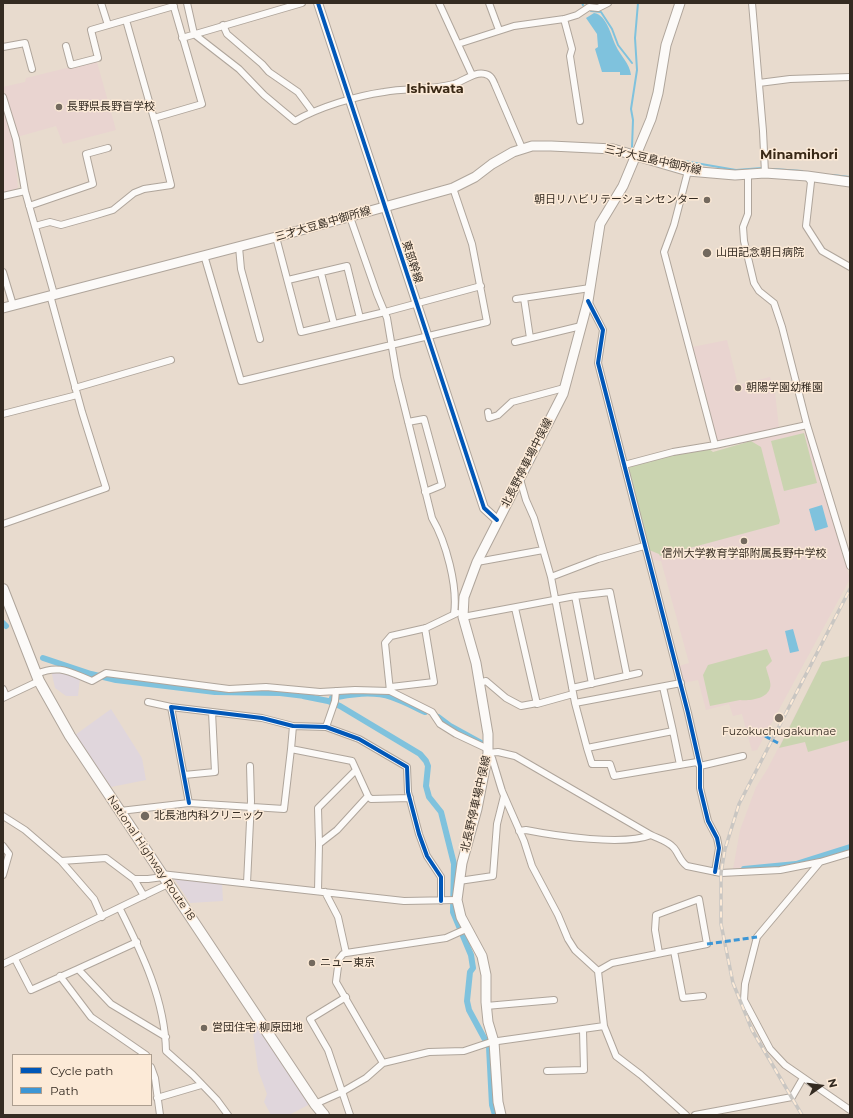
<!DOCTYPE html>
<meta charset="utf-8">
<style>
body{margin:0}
#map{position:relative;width:853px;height:1118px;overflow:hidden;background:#e8dbce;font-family:Montserrat,sans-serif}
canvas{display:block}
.frame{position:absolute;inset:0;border:4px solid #342b22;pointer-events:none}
.legend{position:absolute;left:12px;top:1054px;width:140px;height:52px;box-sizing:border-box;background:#fcead7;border:1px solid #ac9e8f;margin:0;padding:5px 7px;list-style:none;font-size:12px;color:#342b22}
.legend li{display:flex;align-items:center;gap:8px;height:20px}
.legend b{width:20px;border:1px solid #ac9e8f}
.north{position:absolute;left:801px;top:1066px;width:40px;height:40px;-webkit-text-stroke:3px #fcead7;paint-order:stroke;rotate:76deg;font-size:11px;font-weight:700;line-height:16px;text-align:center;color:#342b22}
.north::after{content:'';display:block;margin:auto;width:14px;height:18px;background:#342b22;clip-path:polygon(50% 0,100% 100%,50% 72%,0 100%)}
</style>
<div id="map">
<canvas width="853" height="1118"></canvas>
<div class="frame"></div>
<ul class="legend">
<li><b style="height:5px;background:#0057b8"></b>Cycle path</li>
<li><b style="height:5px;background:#3d96d5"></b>Path</li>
</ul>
<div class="north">N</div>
</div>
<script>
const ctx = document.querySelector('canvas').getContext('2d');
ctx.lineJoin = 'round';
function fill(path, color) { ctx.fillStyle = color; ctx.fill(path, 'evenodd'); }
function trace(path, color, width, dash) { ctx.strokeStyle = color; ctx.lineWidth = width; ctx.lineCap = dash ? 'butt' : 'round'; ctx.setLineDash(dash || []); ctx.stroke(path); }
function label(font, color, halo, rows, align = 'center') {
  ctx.font = font + ' Montserrat,"Noto Sans JP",sans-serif'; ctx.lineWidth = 3; ctx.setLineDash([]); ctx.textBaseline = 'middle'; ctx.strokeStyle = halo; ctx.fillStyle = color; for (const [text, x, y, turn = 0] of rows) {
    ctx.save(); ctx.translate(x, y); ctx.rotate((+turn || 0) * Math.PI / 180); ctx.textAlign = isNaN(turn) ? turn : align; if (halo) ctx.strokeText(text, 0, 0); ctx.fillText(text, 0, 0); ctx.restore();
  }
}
const commercial = new Path2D(`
 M51,670h10l19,8 -2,18h-12l-11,-8z
 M111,709l31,49 4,22 -35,7 -36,-52z
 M173,877l49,6 1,18 -33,2z
 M256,1024l56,79 -23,12h-18l-7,-13 3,-8 -9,-24 -6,-44z`);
const education = new Path2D(`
 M95,61l2,1 19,68 -53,14 -7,-18 -39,11 -14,-50 22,-5 1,-4z
 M3,106l10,34 5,47 -2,2 -13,3z
 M727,340l11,45 32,-8 5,15 4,36 -57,15 -6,-3 -24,-93z
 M797,428l11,7 42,144 -93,171 -5,1 -10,-37 -9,2 -4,-12 -23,6 -8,-30 -15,3 -4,-17 10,-3 -28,-102 -9,-1 -23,-91 80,-20 4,3z
 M850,656v190l-52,14 -65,9 7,-39 16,-43 12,-19 54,-106z`);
const green = new Path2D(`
 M804,433l13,50 -33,8 -13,-50z
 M751,441l10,6 19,74 -1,3 -119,32 -1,-2 -10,-4 -20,-81 2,-3 43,-11 35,-6 4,3z
 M767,649l5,12 -6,6c1,6 6,16 4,21 -3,11 -21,13 -30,12l-30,6 -7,-31 5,-10z
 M850,656v84l-42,12 -3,-10 -26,6 43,-86z`);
const water = new Path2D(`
 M594,13c13,2 17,23 22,33 4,9 14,18 15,29h-11v-3h-18l-7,-23 3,-2 -1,-13 -11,-16z
 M822,505l6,22 -13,4 -6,-22z
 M793,629l6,22 -9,2 -5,-22z`);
const stream = new Path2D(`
 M582,3l1,2
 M591,11l10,1 11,17 6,16 14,18
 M632,147l1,-27 -2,-11 6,-39 -2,-32 3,-35
 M684,161l52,9 26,-2
 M773,169l29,2
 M832,175l18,2`);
const canal = new Path2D(`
 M3,623l3,3
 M43,658l48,16 25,6 99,12 65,1 25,3
 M303,696l25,5 12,5 80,48 6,7 2,5 -2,20 3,11 12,15 13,52 -1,48 18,43 2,13 -3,4 -3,29 2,9 20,37 3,58 3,10
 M332,698c17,-4 42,-7 59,-1 12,4 23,10 34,15
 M438,717l12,9 31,17
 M744,869l52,-5 54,-17`);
const minor = new Path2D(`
 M101,3l7,22
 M187,3l7,31 45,35 25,26 31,26c24,-14 61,-25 89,-29 23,-4 47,-2 70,-8 10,-3 21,-13 31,-10 6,1 8,6 10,11l27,63
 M439,3l33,72
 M489,3l10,27
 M752,3l11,128 2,42
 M564,19l8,30 -2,7 10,65
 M223,25l4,9 35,30 7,8 29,20 14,19
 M182,38l120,-35
 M458,44l56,-18 50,-7 13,-4 12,-8 9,1 10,-5
 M66,46l5,19 27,-7 -7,-28 83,-24
 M3,47l22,-4 7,26
 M759,83l31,-4 60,-2
 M3,97l13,42 9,52 29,103
 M154,118l48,-14 -29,-100
 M688,171l-14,54 -10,27 51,193
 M748,174v40l-5,13 1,14 10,42 5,8 15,12 8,24 25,98 43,141
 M807,176l4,6 -5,44 16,25 28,16
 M3,196l22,-5
 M29,206l64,-22 -7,-30 22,-6
 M350,217l27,77 10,24 10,59 35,141c14,24 26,68 22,96
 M35,226l15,-4 11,3 32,-9 20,-6 21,-17 10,-4 27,-4 -13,-52 -32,-113
 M276,237l25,95 84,-20 96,-26
 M239,247l2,22 19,70
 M204,255l37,126 246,-59 -15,-78 -19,-56
 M3,272l10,33
 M321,273l13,51
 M288,280l59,-14 13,52
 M524,298l6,40
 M516,299l74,-11
 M588,301l15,29 -5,33 90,350 12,53v22l8,33 9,17 2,10 -4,24
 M515,342l66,-16
 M75,388l96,-28
 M488,412l1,6 9,-3 14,-13 52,-14
 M3,414l74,-19
 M408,422l16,-3 18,66 -17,7
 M624,465l49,-13 42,-7 92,-20
 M520,479l6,21 8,18 17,59 24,126 12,45 86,-17 7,34
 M3,524l103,-36 -24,-76 -32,-117
 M477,562l66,-12
 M551,577l47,-18 46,-13
 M575,596l17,88
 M515,608l22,96 36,-10
 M463,617l112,-21 35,-4 17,84
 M36,674c24,-10 33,-2 56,7l14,-8 123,16 37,-2 54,5 35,-2 35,1 42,21 8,12 16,10 32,15
 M479,683l7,-2 20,17 15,8 16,-3
 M391,687l43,-5 -9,-54
 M663,687l10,44
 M572,688l67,-15
 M3,689l3,7
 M390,691l-5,-48 6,-7 35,-8 31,-15
 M3,698l36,-17
 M148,702l23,5
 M575,703l106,-20
 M293,726l-2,23 61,12 16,35 3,3 39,-1
 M326,727l9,-26 1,-10
 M587,748l5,16h18l4,12 83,-14 3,4 43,-10
 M488,753l4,5 10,33 22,50 8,25 26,49 10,24 7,11 23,21 6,55 12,30 25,19 45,40
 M488,753l10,-1 17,4 136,79c8,4 17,6 23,13 5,6 6,13 13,18l34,7 59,-3 40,-8
 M184,775l31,-3 -3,-60
 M189,803l-18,-96 91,11 31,8 33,1 33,12 48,28 1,25 11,42 8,22 14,21v24
 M120,811l69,-8 95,6 7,-60
 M3,816l22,14 36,31 45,-3 28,21h14l15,-2
 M519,831l7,-1c30,6 98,16 125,5
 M319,844l-1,-36 38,-38
 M3,846l6,8 -6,21
 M850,853l-30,9 -63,75 -12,47 -1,16 26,49 15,16 65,45
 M61,861l33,38 8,18
 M161,874l243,27 53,-1
 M134,879l10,17
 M459,881l34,-5 4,-52 7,-28
 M247,883l4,-82 -1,-35
 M318,891l1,-47 18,-14 31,-34
 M325,892l13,25 8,36 100,-15 20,-9
 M120,909c22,44 45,91 46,142l27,24 24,25 11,15
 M674,951l9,47 20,-2
 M346,953l-3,1 -4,5 -3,23 47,81
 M15,959l16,31 47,-21 33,35 55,33
 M3,964l165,-80
 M78,969l59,-27
 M598,971l14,-8 95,-19 -8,-45 -43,16 -1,15 4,23
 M60,976l31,41 55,38
 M346,997l-36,22 18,31 22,65
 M486,1006l68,-6
 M151,1067l4,11 5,37
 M547,1071l37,-1 -1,-40
 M157,1098l44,-13
 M315,1104l27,-12 24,-14 17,-15 46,-11 35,-1 27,-9 113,-16
 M695,1115l97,-18 11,-19`);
const tertiary = new Path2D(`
 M318,3l166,505 13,12`);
const secondary = new Path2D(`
 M3,308l273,-71 177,-49 22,-11 17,-13 21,-12 19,-6h19l62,3 75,22 47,4 30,-2 42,3 43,6
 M501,1115l-3,-13 -4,-60 -6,-20 -2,-20v-27l-4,-19 -21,-39 -4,-17 5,-37 15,-54 11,-56v-19l-12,-71 -13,-46 1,-20 13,-35 86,-168 25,-93 12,-77 23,-38 28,-67 7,-26 8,-48 14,-42`);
const trunk = new Path2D(`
 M3,589l36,92 31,55 245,368 9,11`);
const rail = new Path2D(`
 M802,1115l-50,-85 -19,-47 -12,-59v-51l4,-24 14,-45 111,-215`);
const quiet = new Path2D(`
 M765,736l13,7
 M707,944l50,-7`);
const cycleway = new Path2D(`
 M318,3l166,505 13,12
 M588,301l15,29 -5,33 90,350 12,53v22l8,33 9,17 2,10 -4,24
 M189,803l-18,-96 91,11 31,8 33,1 33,12 48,28 1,25 11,42 8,22 14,21v24`);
const markers = [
 [59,107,4,"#73695e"],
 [707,200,4,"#73695e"],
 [707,253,5,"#73695e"],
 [738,388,4,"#73695e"],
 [744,541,4,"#73695e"],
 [779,718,5,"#73695e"],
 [145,816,5,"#73695e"],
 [312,963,4,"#73695e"],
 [204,1028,4,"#73695e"]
];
const poiNames = [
 ["長野県長野盲学校",67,107],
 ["朝日リハビリテーションセンター",699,200,"right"],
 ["山田記念朝日病院",716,253],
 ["朝陽学園幼稚園",746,388],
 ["信州大学教育学部附属長野中学校",744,554,"center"],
 ["Fuzokuchugakumae",779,732,"center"],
 ["北長池内科クリニック",154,816],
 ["ニュー東京",320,963],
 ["営団住宅 柳原団地",212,1028]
];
const streetNames = [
 ["三才大豆島中御所線",653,160,13],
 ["三才大豆島中御所線",323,224,-16],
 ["東部幹線",412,262,72],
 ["北長野停車場中俣線",527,463,-63],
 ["北長野停車場中俣線",476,804,-77],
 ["National Highway Route 18",151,858,56]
];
const quarterNames = [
 ["Ishiwata",435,89],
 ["Minamihori",799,155]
];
fill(commercial, '#e0d6dc');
fill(education, '#e9d4d0');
fill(green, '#cad4b0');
fill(water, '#7fc2dd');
trace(stream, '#7fc2dd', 2);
trace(canal, '#7fc2dd', 6);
trace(minor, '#afa59b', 8);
trace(tertiary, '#afa59b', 10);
trace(secondary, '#afa59b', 11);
trace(trunk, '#afa59b', 12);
trace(minor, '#fcfaf8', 6);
trace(tertiary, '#fcfaf8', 8);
trace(secondary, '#fcfaf8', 9);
trace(trunk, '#fcfaf8', 10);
trace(rail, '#c9c6c2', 3.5);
trace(rail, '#fcead7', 2, [6]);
trace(quiet, '#3d96d5', 3, [6, 3]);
trace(cycleway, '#0057b8', 4);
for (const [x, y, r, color] of markers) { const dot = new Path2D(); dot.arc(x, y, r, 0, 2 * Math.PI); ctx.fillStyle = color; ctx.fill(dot); trace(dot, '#fcead7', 1.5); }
label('11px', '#342b22', '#fcead7', poiNames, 'left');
label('11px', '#342b22', '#fcead7', streetNames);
label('bold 13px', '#3a2916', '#fcead7', quarterNames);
</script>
